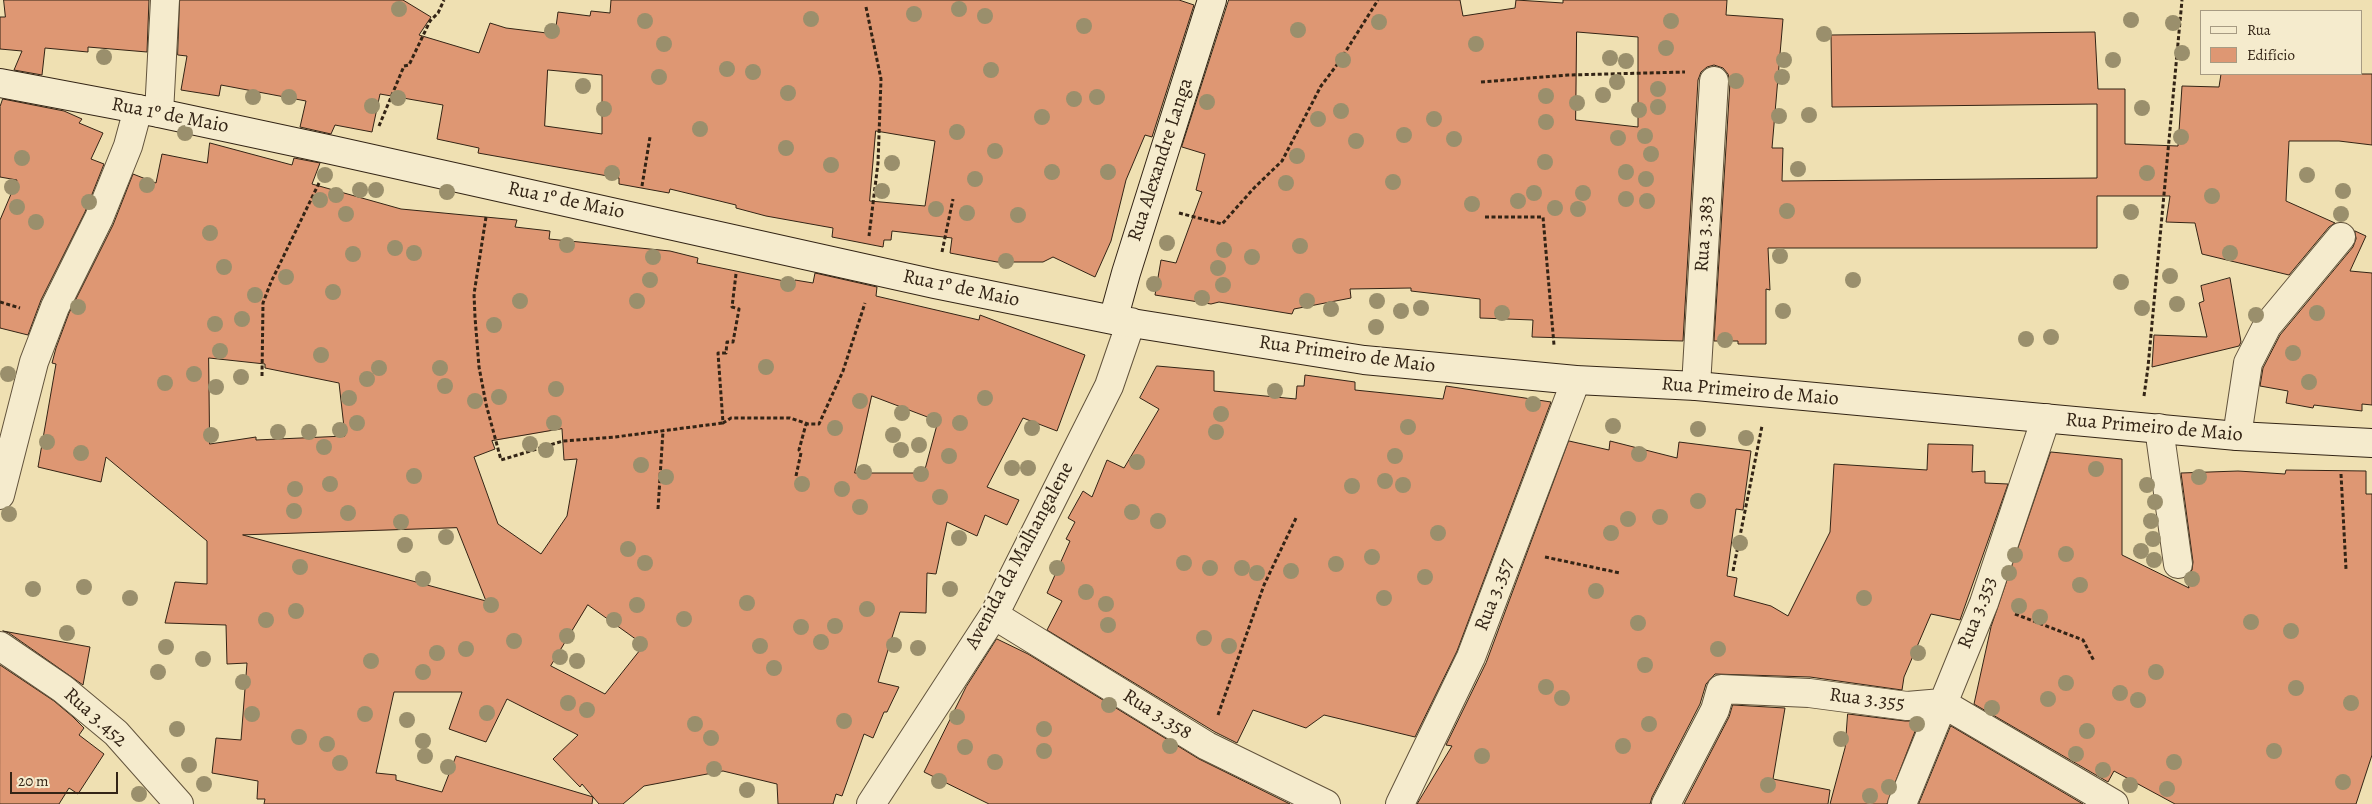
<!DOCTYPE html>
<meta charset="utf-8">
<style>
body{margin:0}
#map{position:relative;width:2372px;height:804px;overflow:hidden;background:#efe0b2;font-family:Alegreya,serif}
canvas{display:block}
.legend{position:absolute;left:2200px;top:10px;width:162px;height:65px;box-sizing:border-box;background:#f5ebcd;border:1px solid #a79b83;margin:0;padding:6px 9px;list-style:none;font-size:15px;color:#332415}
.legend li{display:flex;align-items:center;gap:10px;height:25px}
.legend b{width:25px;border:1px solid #a79b83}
.scale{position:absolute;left:10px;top:772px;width:108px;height:22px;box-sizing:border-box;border:2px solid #332415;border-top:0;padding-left:6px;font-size:15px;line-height:18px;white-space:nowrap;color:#332415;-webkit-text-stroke:4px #f5ebcd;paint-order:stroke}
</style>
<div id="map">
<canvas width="2372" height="804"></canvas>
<ul class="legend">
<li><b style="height:6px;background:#f5ebcd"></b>Rua</li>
<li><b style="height:14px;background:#de9773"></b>Edifício</li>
</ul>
<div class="scale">20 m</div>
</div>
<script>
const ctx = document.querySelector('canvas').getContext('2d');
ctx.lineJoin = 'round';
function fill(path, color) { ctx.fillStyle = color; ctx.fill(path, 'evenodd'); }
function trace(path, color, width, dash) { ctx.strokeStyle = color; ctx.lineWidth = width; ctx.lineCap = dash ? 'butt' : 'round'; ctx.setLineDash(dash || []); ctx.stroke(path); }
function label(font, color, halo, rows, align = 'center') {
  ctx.font = font + ' Alegreya,serif'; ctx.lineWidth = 4.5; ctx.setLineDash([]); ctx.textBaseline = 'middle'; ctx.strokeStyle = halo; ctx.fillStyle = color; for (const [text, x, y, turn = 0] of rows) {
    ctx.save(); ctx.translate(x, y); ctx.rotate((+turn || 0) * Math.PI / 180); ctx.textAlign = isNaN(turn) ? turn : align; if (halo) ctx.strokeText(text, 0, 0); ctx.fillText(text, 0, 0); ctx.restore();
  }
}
const building = new Path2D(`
 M4,0h145l-2,52 -59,-5v5l-43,-4 -3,27 -28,-5 8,-19 -22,-2v-32h5z
 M180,0h223l28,17 -12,18 60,18 11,-30 16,5 49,6 3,-22 32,4 1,-5 19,2 1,-13h568l15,5 -42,132 -7,-2 -19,45 -15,61 -16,36 -42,-20 -10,5h-46l-47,-9 2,-15 -60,-7 -1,9h-7l-1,7 -51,-10 1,-9 -67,-12 -30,-8v-3l-66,-16 -1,4 -50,-9v-6l-141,-25 1,-5 -42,-9 6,-34 -63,-11 -8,38 -37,-7 -4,9 -31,-7 6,-26 -85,-16 -2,11 -38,-6 6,-34 -9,-1zM548,70l54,5v59l-57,-8zM876,131l59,10 -10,65 -55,-5z
 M1229,0h231l3,16 52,-8 1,-8 47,3v-3h164l-1,15 57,4 -11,129h11l-1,33 315,-3v-74l-265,3 -1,-72 264,-3 3,57h27v55l53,2 4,-60 37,1 2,-13h151v71l-33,-4h-50l-3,60 49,22 -6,4 -40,48 -87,-21 -7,-31 -29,-1 4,-26h-73v52h-329l2,42 -4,-1v55h-28v-3h-24l16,-259 -2,-8 -5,-6 -9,-3 -7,2 -6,5 -3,8 -15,261 -151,-4 1,-17 -53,-2v-19l-69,-8v-3l-61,1 1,9 -57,11 -2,5 -73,-12 -8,2 -56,-9 6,-35 15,3 26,-71 -6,-2 9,-36 -23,-7zM1577,32l61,5v90l-62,-7z
 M3,99l61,12 18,8 -3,4 24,10 -12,26 13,5 -19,48 -44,88 -13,35 -28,-7v-108l17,-40 -17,-3v-70z
 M210,143l82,22 2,-7 26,5 -8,21 89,25 116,11 -2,7 35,4 -1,8 121,12 28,7 -1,5 97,20 1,-3 18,3 2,-10 62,14 -1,9 103,24 1,-5 105,40 -28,76 -34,-13 -36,69 32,13 -12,25 -22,-10 -8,21 -30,-14 -11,52 -9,-1 -1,40 -26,-1 -22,70 21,5 -12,25h-3l-11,26 -9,-4 -22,62 -6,-2 -3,10h-55l-1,-20 -54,-13 -79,15 -21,18h-24l-17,-20 -2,3 -27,-28 25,-24 -71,-36 -21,43 -37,-13 13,-37h-68l-18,81 20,2v5l46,12 14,-36 137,41 -1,7h-328l1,-5h-8l1,-18 -46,-8 4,-35 25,2 6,-77 -20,1 -1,-39 -61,-2 10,-41 32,2v-43l-101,-84 -5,25 -63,-15 18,-103 -4,-1 4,-15 13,-35 44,-88 20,-51 23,9 6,-29 45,9zM209,358l56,6v4l74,15 6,53 -89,4v-3l-46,7zM872,396l66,25 -14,52h-69zM562,429l2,31 13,-1 -10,57 -26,38 -43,-30 -24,-67 21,-8 -3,-8zM457,528l29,73 -243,-66zM588,605l56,40 -39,49 -54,-28z
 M2355,231l11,5 -16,35 22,2v132l-10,-1v7l-48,-6 -1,3 -27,-5 2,-12 -28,-5 3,-18 17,-33 73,-88 3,-8z
 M2230,278l11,64 -2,4 -87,21 2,-32 53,2 -8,-34 5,-2 -3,-15z
 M1157,366l57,5v20l82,8 1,-13h7l1,-11 50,7v8l88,9 3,-13 105,16 -94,249 -42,86 -91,-22 -18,13 -53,-18 -16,33 -22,-11 -168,-102 15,-29 -15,-8 23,-52 -4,-2 9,-17 -7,-4 15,-27 9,6 15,-37 17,8 35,-59 -19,-11z
 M1569,441l40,9 1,-9 67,17 2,-16 72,9 -8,59 -7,-1 -9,67 10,2 -3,18 37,10 17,10 42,-84 4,-68 93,6 1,-26 45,1 -1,27 13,-1v12l23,1 -48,136 -29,-6 -27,63 -2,13 -92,-13 -95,-3 -9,10 -6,20 -48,93 -2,7h-233l35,-58 -6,-1 40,-82z
 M2051,452l71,7v96l67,33 -3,-11 6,-7 1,-8 -12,-89 57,-2 47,3 1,-4 80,1v23h6v261l-16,49h-181l-61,-33 -6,11 -134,-78 17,-77z
 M3,631l87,16 -7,38 -74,-52z
 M997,639l31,15 171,105 91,45h-301l-65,-32 42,-85z
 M0,665l54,36 19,16 11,11 -5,7 25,19 -26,40 -9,-6 -10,16h-59z
 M1733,705l52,3 -12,71 57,11 -2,14h-144l45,-87z
 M1848,714l57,7h14l-32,83h-57l15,-56z
 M1951,726l132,78h-164z`);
const path = new Path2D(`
 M866,7l15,72 -3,84 -9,73
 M1481,82l87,-7 117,-3
 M379,126l25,-60 5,-1 21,-44 8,-8 6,-13
 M642,186l8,-49
 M1179,213l43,11 32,-36 28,-27 39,-75 18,-24 39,-62
 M486,217l-12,77 1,23 4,50 7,37 15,56 62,-19 52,-4 108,-14
 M1485,217h58l11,128
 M942,252l11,-53
 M736,274l-4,33 7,2 -6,33h-6l-1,11h-8l5,70 8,-5h59l18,6h11l24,-53 22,-68
 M0,302l20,6
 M262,376l1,-73 8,-21 49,-101
 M2144,396l4,-29 34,-367
 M2341,474l5,95
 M796,476l5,-23 -2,-3 7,-26
 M658,509l5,-78
 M1545,557l75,16
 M1733,571l29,-145
 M2015,614l68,26 11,21
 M1218,715l46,-130 33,-69`);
const street = new Path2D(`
 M159,113l6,-113
 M1696,386l18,-305
 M2159,428l19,136
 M2237,436l11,-73 19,-37 74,-89
 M0,495l34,-133 21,-55 44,-89 29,-72 10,-37
 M994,615l213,131 119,58
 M0,646l63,43 53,44 63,71
 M871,804l123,-189 115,-229 22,-64
 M1400,804l71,-147 105,-277
 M1666,804l49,-94 6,-21 88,4 98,13 35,-3 172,101
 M1902,804l82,-201 62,-185`);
const secondary = new Path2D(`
 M0,83l159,30 173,37 603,134 178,36 251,40 212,20 120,6 541,50 135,7
 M1113,320l13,-47 86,-273`);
const trees = [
 [399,9],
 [959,9],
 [914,14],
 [985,16],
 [811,19],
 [2131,20],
 [645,21],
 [1671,21],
 [1379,22],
 [2173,23],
 [1084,26],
 [1298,30],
 [552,31],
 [1824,34],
 [664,44],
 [1476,44],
 [1666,48],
 [2182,53],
 [104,57],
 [1610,58],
 [1343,60],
 [1784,60],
 [2113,60],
 [1626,61],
 [727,69],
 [991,70],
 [753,72],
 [659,77],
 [1782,77],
 [1736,81],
 [1617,82],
 [583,86],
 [1658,89],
 [788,93],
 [1603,95],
 [1546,96],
 [253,97],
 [289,97],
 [1097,97],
 [398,98],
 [1074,99],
 [1207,102],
 [1577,103],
 [372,106],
 [1658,107],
 [2142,108],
 [604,109],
 [1639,110],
 [1341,111],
 [1809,115],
 [1779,116],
 [1042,117],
 [1318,119],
 [1434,119],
 [1546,122],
 [700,129],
 [957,132],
 [185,133],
 [1404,135],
 [1645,136],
 [2181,137],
 [1618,138],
 [1454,139],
 [1356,141],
 [786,148],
 [995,151],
 [1651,154],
 [1297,156],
 [22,158],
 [1545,162],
 [892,163],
 [831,165],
 [1798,169],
 [1052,172],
 [1108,172],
 [1626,172],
 [612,173],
 [2147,173],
 [325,175],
 [2307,175],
 [975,179],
 [1646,179],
 [1393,182],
 [1286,183],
 [147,185],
 [12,187],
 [360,190],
 [376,190],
 [882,191],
 [2343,191],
 [447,192],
 [1534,193],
 [1583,193],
 [336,195],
 [2212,196],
 [1626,199],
 [320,200],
 [1518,201],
 [1647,201],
 [89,202],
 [1472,204],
 [17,207],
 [1555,208],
 [936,209],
 [1578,209],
 [1787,211],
 [2131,212],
 [967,213],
 [346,214],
 [2341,214],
 [1018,215],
 [36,222],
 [210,233],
 [1167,243],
 [567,245],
 [1300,246],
 [395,248],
 [1224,250],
 [414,253],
 [2230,253],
 [353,254],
 [1780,256],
 [653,257],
 [1252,257],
 [1006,261],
 [224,267],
 [1218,268],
 [2170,276],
 [286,277],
 [650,280],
 [1853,280],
 [2121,282],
 [788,284],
 [1154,284],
 [1223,285],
 [333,292],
 [255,295],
 [1202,298],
 [520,301],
 [637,301],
 [1307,301],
 [1377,301],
 [2177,304],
 [78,307],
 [1421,308],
 [2142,308],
 [1331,309],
 [1401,311],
 [1783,311],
 [1502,313],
 [2317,313],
 [2256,315],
 [242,319],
 [215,324],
 [494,325],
 [1376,327],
 [2051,337],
 [2026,339],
 [1725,340],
 [220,351],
 [2293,353],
 [321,355],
 [766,367],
 [379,368],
 [440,368],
 [8,374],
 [194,374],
 [241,377],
 [367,379],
 [2309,382],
 [165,383],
 [445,386],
 [216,387],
 [556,389],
 [1275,391],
 [499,397],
 [349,398],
 [985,398],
 [475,401],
 [860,401],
 [1533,404],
 [902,413],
 [1221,414],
 [934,420],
 [357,423],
 [554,423],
 [960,423],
 [1613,426],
 [1408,427],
 [835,428],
 [1032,428],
 [1698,429],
 [340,430],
 [278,432],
 [309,432],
 [1216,432],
 [211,435],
 [893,435],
 [1746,438],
 [47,442],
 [530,444],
 [919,445],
 [324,447],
 [546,450],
 [901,450],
 [81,453],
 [1639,454],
 [949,456],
 [1395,456],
 [1137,462],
 [641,465],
 [1012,468],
 [1028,468],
 [2096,469],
 [864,472],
 [921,474],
 [414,476],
 [666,477],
 [2199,477],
 [1385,481],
 [330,484],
 [802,484],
 [1403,485],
 [2147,485],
 [1352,486],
 [295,489],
 [842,489],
 [940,497],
 [1698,501],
 [2155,502],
 [860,507],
 [294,511],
 [1132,512],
 [348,513],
 [9,514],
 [1660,517],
 [1628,519],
 [1158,521],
 [2151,521],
 [401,522],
 [1438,533],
 [1611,533],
 [446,537],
 [959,538],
 [2153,539],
 [1740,543],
 [405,545],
 [628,549],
 [2141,551],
 [2066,554],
 [2015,555],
 [1372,557],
 [2154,560],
 [645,563],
 [1184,563],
 [1336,564],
 [300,567],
 [1057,568],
 [1210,568],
 [1242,568],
 [1291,571],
 [1257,573],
 [2009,573],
 [1425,577],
 [423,579],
 [2192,579],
 [2080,585],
 [84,587],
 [33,589],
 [950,589],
 [1596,591],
 [1086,592],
 [130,598],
 [1384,598],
 [1864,598],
 [747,603],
 [1106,604],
 [491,605],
 [637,605],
 [2019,606],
 [867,609],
 [296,611],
 [2040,617],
 [684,619],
 [266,620],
 [614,620],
 [2251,622],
 [1638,623],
 [1108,625],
 [835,626],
 [801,627],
 [2291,631],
 [67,633],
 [567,636],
 [1204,638],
 [514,641],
 [821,642],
 [640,644],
 [894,645],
 [760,646],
 [1229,646],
 [166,647],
 [918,648],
 [466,649],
 [1718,649],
 [437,653],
 [1918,653],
 [560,657],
 [203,659],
 [371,661],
 [577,661],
 [1645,665],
 [774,668],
 [158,672],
 [423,672],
 [2156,672],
 [243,682],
 [2066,683],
 [1546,687],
 [2296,688],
 [2120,693],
 [1562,698],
 [2048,699],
 [2138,700],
 [568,703],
 [2351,703],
 [1109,705],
 [1992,708],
 [587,710],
 [487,713],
 [252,714],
 [365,714],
 [957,717],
 [407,720],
 [844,721],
 [695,724],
 [1649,724],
 [1917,724],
 [177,729],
 [1044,729],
 [2087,731],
 [299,737],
 [711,738],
 [1841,739],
 [423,741],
 [327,744],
 [1170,746],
 [1623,746],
 [965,747],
 [1044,751],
 [2274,751],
 [2076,754],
 [425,756],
 [1482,756],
 [995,762],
 [2174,762],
 [340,763],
 [189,765],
 [448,767],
 [714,769],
 [2103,770],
 [939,781],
 [2343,782],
 [204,784],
 [1768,785],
 [2130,785],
 [1889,787],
 [2167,789],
 [747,790],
 [139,794],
 [1870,796]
];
const streetNames = [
 ["Rua 1º de Maio",170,116,11],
 ["Rua Alexandre Langa",1161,160,-72],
 ["Rua 1º de Maio",566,201,12],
 ["Rua 3.383",1705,234,-86],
 ["Rua 1º de Maio",961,289,12],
 ["Rua Primeiro de Maio",1347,355,8],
 ["Rua Primeiro de Maio",1750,392,5],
 ["Rua Primeiro de Maio",2154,428,5],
 ["Avenida da Malhangalene",1020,556,-62],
 ["Rua 3.357",1495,595,-69],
 ["Rua 3.353",1978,613,-69],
 ["Rua 3.355",1867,700,7],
 ["Rua 3.358",1157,715,32],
 ["Rua 3.452",95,718,42]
];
fill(building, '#de9773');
trace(building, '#332415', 1);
trace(street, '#62533c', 30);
trace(secondary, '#332415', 30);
trace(path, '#332415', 3, [4, 2.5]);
trace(street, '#f5ebcd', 28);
trace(secondary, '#f5ebcd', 28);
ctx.fillStyle = '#9a8f6c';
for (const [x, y] of trees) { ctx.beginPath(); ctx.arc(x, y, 8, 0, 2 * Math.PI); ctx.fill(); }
label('20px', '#332415', '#f5ebcd', streetNames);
</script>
